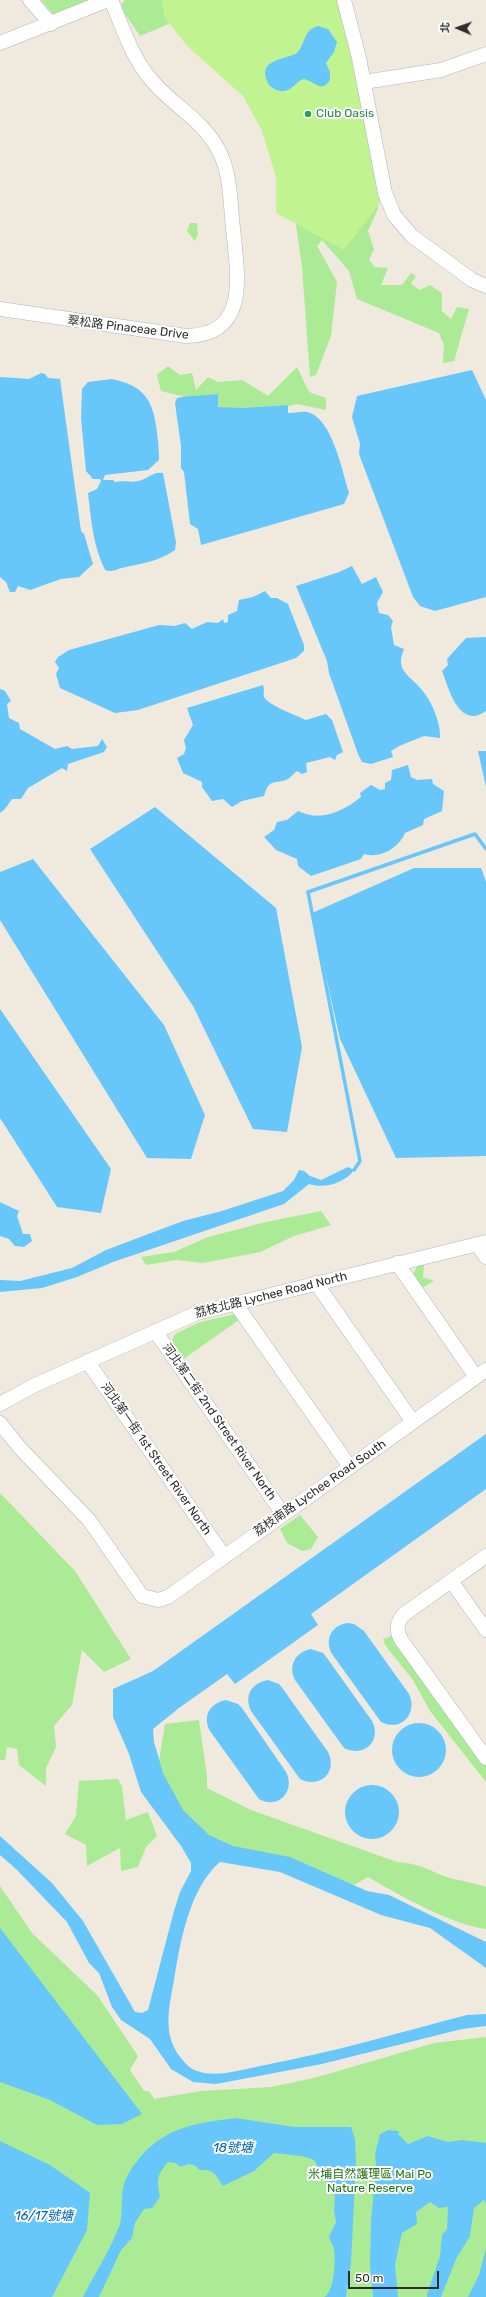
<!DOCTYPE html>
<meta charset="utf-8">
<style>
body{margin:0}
#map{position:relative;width:486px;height:2297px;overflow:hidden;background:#efe9de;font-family:Rubik,"Noto Sans TC",sans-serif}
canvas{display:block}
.north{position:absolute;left:438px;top:8px;width:40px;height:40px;-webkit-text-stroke:3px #fff;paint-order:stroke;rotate:272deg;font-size:11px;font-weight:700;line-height:16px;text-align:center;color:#2d2d2d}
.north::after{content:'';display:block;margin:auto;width:14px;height:18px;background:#2d2d2d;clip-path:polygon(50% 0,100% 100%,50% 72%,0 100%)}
.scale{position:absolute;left:348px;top:2271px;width:91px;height:18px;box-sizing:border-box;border:2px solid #2d2d2d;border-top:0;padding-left:5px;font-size:12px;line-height:14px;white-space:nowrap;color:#2d2d2d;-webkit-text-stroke:3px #fff;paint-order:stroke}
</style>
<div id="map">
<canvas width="486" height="2297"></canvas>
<div class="north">北</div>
<div class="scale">50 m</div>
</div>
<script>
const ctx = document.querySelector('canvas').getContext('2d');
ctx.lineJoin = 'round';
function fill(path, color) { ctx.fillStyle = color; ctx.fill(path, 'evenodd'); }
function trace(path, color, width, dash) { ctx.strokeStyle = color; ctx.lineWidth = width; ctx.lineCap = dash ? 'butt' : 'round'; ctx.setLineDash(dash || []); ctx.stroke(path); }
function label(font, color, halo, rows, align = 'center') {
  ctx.font = font + ' Rubik,"Noto Sans TC",sans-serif'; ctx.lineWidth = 4; ctx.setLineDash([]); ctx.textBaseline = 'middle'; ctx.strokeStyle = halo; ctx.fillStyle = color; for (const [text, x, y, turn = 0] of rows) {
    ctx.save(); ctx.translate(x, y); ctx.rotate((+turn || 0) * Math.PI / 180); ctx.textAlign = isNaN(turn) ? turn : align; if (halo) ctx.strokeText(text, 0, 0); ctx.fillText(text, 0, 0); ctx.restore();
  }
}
const green = new Path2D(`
 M41,0h55l-37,21z
 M125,0h63l-10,20 -38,16 -20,-29z
 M376,188l2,21 -10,22 6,18 -5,11 6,7 13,1 -7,17h21l9,-12 5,3 -5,8 9,6 10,-5 12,8v18l9,8 6,-12 12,2 -15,52 -11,2 1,-18 -5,-12 -82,-34 -8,-28 -27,-31 -5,6 20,36 -6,54 -15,39 -6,2 -8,-110 -8,-56z
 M190,223h7l1,10 -3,8 -8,-10z
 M168,366l12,9 12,-2 4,17 12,-13 10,5 24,-2 26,16 29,-29 12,25 17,6v12l-29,-6 -39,10h-19l-33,-12 -45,-11 -4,-16z
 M321,1211l10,14 -37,11 -34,16 -57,11 -27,-3 -30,5 -5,-8 33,-5 34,-15 58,-15z
 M418,1264l6,1 -1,12 11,4 -17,10 -7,-10z
 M235,1314l4,6 -57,40 -11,-18 4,-8 25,-12z
 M0,1493l75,78 56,88 -27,13 -22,-22 -10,55 -18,21 2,21 -10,21v18l-27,-21 -2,-16 -10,-2 -2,13h-5z
 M300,1515l18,22 -7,12 -9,2 -15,-8 -7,-14z
 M394,1635l92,131v16l-56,-71 -17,-31 -28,-35 -2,-6z
 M199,1720l8,56v12l44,22 146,52c23,2 27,6 47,14 14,5 28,6 42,11v42c-32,-3 -89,-35 -118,-52l-23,13 -146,-47 -45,-52 11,-67z
 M118,1779l4,8 4,33 22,-8 9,24 -11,11 -8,20 -17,4 -1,-23 -33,18 -1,-21 -21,-11 11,-18 3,-35z
 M0,1886l32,47 65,62 41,61 -8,14 14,21h5l5,8 47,-8 70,-4 43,-9 120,-35 52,-6v260h-486z`);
const pitch = new Path2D(`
 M162,0h176l6,20 36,183 -36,47 -68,-37v-36l-14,-46 -19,-35 -56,-50 -23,-30z`);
const water = new Path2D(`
 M318,26l10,3 9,13 -3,10 -8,11 4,9v8c-9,14 -15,1 -26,-1 -8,2 -11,11 -20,12 -6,1 -13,-3 -16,-8 -12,-24 17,-23 29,-30 9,-10 6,-23 21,-27z
 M472,370l14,30v197l-51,14 -15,-5 -7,-9 -54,-143 1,-10 -8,-27 5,-21z
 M41,373l4,1 3,4 12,1 21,152 3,3 9,30 -14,13 -18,2 -31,11 -12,-4 -3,6h-5l-4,-10 -6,-5v-200l29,2z
 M112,379c33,7 41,21 45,53 1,9 2,18 2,28l-11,10 -43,5 -2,5h10l2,2c11,-2 15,1 23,-1 10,-2 15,-10 25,-8l13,69 -1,8c-16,11 -31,13 -49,17 -8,1 -13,6 -21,3 -12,-24 -14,-51 -17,-77l9,-4 4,-8 -1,-2h-7l-7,-8 -5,-53 1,-29 6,-7z
 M218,394v13l25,1 45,-3v8c5,0 13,-2 19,-1 25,5 35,59 42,81l-5,11 -143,41 -3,-16 -8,-5 -6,-52 -3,-4v-22l-6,-43 2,-5c13,-3 27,-2 41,-4z
 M352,566l10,18 14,-7 7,15 -6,11 2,10 9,2 5,6 -2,6 3,18 10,4c-10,22 7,27 18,41 10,12 19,33 18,48l-16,-2 -25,10 -8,5 2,6 -22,7 -9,-2 -4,-8 -29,-81 -2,-12 -31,-75 43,-14z
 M265,591l6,7h6l11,6 16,41v6l-8,7 -158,52 -23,3 -55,-25 -4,-14 3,-6 -4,-6 3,-5 11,-7 90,-25 16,1 10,-3 7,6 15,-7 11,1 5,-4 1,4 4,-1v-7l9,-4 2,-11 14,-3z
 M486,637v74c-27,19 -37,-22 -44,-40l6,-6 -1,-6 19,-21z
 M263,685c2,5 0,8 1,12 4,8 33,19 42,23l20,-6 6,6 11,32 -6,3 -2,5 -5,-3 -24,6 1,9 -5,2 -5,-3c-3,2 -6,6 -9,8 -14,6 -18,-2 -24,17l-22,5 -10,6 -9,-8 -11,2 -10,-14v-5l-19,-9 -6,-15 7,-4 2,-6 -2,-8 9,-15 -6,-17z
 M0,689l5,2 6,10 -4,3 2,14 10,5 1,6 35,20 12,-3 5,3 26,-3 4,-7 5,8 -3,5 -36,12 -1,7 -5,-3 -34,20 -7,11h-9l-7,10 -5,4z
 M478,751h8v36z
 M408,765l3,12 6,3 15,-1 1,5 11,7 -2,20 -18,8 -1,6 -18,8c-6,15 -25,26 -41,21l-3,5 -50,17 -13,-10 -1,-7 -21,-9 -12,-13 10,-7 3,-8 10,-2 11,-9c23,11 44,1 63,-14l-1,-4 11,-8 9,5 5,-1v-6l6,-3 1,-10z
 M155,807l121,101 26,139 -15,85 -34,-3 -60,-123 -103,-157z
 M33,859l131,166 41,90 -14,44 -44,-1 -147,-238v-48z
 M414,868h67l5,14v274l-90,2 -56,-119 -28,-126z
 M0,1009l111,160 -10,44 -44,-6 -57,-89z
 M348,1167l6,3c-9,13 -30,19 -45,14l-25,20 -171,58 -36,15 -35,11 -42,4v-12l20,1 52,-13 34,-18 77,-29 39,-10 61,-20 11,-11 5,-10 5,1 6,5 11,4z
 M0,1202l19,9 -2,5 6,18h7l2,7 -8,6 -9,-1 -6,-7 -9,-3z
 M486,1434v55l-175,125 7,11 -83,59 -8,-10 -48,34 -26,21 1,13 9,31 20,37 26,25 24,11 57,11 77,34 22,4 97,47v26l-56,-40 -49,-13 -101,-43 -60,-10c-30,25 -40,80 -46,118 -5,27 -12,55 7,78 4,5 9,11 16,13 19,7 43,-1 63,-5 70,-13 138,-33 207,-51l19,-1v12l-24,3 -140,35 -106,20 -23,-2 -22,-13 -21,-30 -29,-19 -9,-13 -13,-34 -10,-10 -22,-41 -51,-53 -16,-14v-19l52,47 31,38 52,91 7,1 6,-3 26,-99 6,-19 11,-21v-8l-10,-17 -40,-54 -12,-38 -16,-37v-28l40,-18z
 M348,1623l6,1 10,7 45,63c9,20 -8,38 -28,28l-49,-68c-8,-15 0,-29 16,-31z
 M311,1649l12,4 4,5 45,63c10,20 -8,37 -28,27l-49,-68c-7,-14 0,-28 16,-31z
 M268,1680l11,4 4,5 45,63c10,20 -8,37 -28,27l-49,-68c-7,-15 0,-28 17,-31z
 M226,1700l12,4 4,4 44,64c10,19 -8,38 -27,27l-49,-68c-8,-15 0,-28 16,-31z
 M392 1750a27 27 0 1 1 54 0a27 27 0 1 1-54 0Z
 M345 1812a27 27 0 1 1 54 0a27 27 0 1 1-54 0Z
 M0,1928l142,186 -20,10 -25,1 -47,-25 -50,-18z
 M236,2118l58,9h57l4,12 1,23 -5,101 -5,34h-22c10,-4 12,-37 10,-48 -1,-4 -4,-8 -5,-12l7,-15 -2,-11 1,-15 -21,-36 -12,-4 -28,-3 -20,18 -31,15c-7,-11 -10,-18 -24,-16l-3,-4 -7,-2 -9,3 -4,-4 -8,-1c-12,15 -11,16 -8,35l-8,11 -8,1 -9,14 -3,15 -11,12 -22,47h-16c12,-24 28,-48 37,-73 3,-13 1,-24 3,-36 3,-13 10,-22 18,-32 27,-30 57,-33 95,-38z
 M388,2130l11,1 -1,3 10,10 20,-8 20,6 14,-2 24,3v60l-2,-3 -10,8 -4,28 -14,23 -15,38h-14v-2l13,-39 2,-21 5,-6 1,-22 -9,1 -9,-6 -14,10 1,12 -15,9 -7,31 3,33h-25l-3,-33 1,-42 5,-57 -1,-11 5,-20z
 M0,2141l50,24 40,28 -3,37 -35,67h-52z
 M486,2248v49h-18l11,-22z`);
const stream = new Path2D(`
 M354,1170l6,-9 -52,-269 167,-58 11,15`);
const minor = new Path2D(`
 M30,0l21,24
 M344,0l15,58 26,135 9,22 18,21 60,44 14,6
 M0,43l108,-43
 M364,82l77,-12 45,-16
 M0,309l186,27c65,-1 51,-63 47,-108 -3,-26 -2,-54 -14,-77 -15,-30 -44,-44 -65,-68 -21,-22 -31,-55 -43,-83
 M477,1244l9,13
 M397,1263l79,114
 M316,1283l97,139
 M235,1303l115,164
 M155,1331l128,183
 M87,1361l137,195
 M0,1404l35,-19 162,-72 289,-71
 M0,1423l20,25 69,72 53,76 16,4 10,-3 318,-227
 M486,1556l-83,59c-7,9 -7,17 -1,26l84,117
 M451,1581l35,49`);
const markers = [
 [308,114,4,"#2e9e5b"]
];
const leisureNames = [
 ["Club Oasis",316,114]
];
const streetNames = [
 ["翠松路 Pinaceae Drive",128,328,7],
 ["荔枝北路 Lychee Road North",271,1295,-14],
 ["河北第二街 2nd Street River North",219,1422,55],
 ["河北第一街 1st Street River North",156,1459,55],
 ["荔枝南路 Lychee Road South",320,1488,-35]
];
const parkNames = [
 ["米埔自然護理區 Mai Po",370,2175],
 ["Nature Reserve",370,2189]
];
const waterNames = [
 ["18號塘",233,2148],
 ["16/17號塘",44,2216]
];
fill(green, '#abeb95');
fill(pitch, '#c1f390');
fill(water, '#67c7fb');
trace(stream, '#67c7fb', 3.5);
trace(minor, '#b2b3c2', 15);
trace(minor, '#fff', 14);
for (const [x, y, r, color] of markers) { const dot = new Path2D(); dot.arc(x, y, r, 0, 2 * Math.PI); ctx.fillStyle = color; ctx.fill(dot); trace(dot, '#fff', 1.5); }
label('12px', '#27864d', '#fff', leisureNames, 'left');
label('12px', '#2d2d2d', '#fff', streetNames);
label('12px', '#1f7313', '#fff', parkNames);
label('italic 13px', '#0063ad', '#fff', waterNames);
</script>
